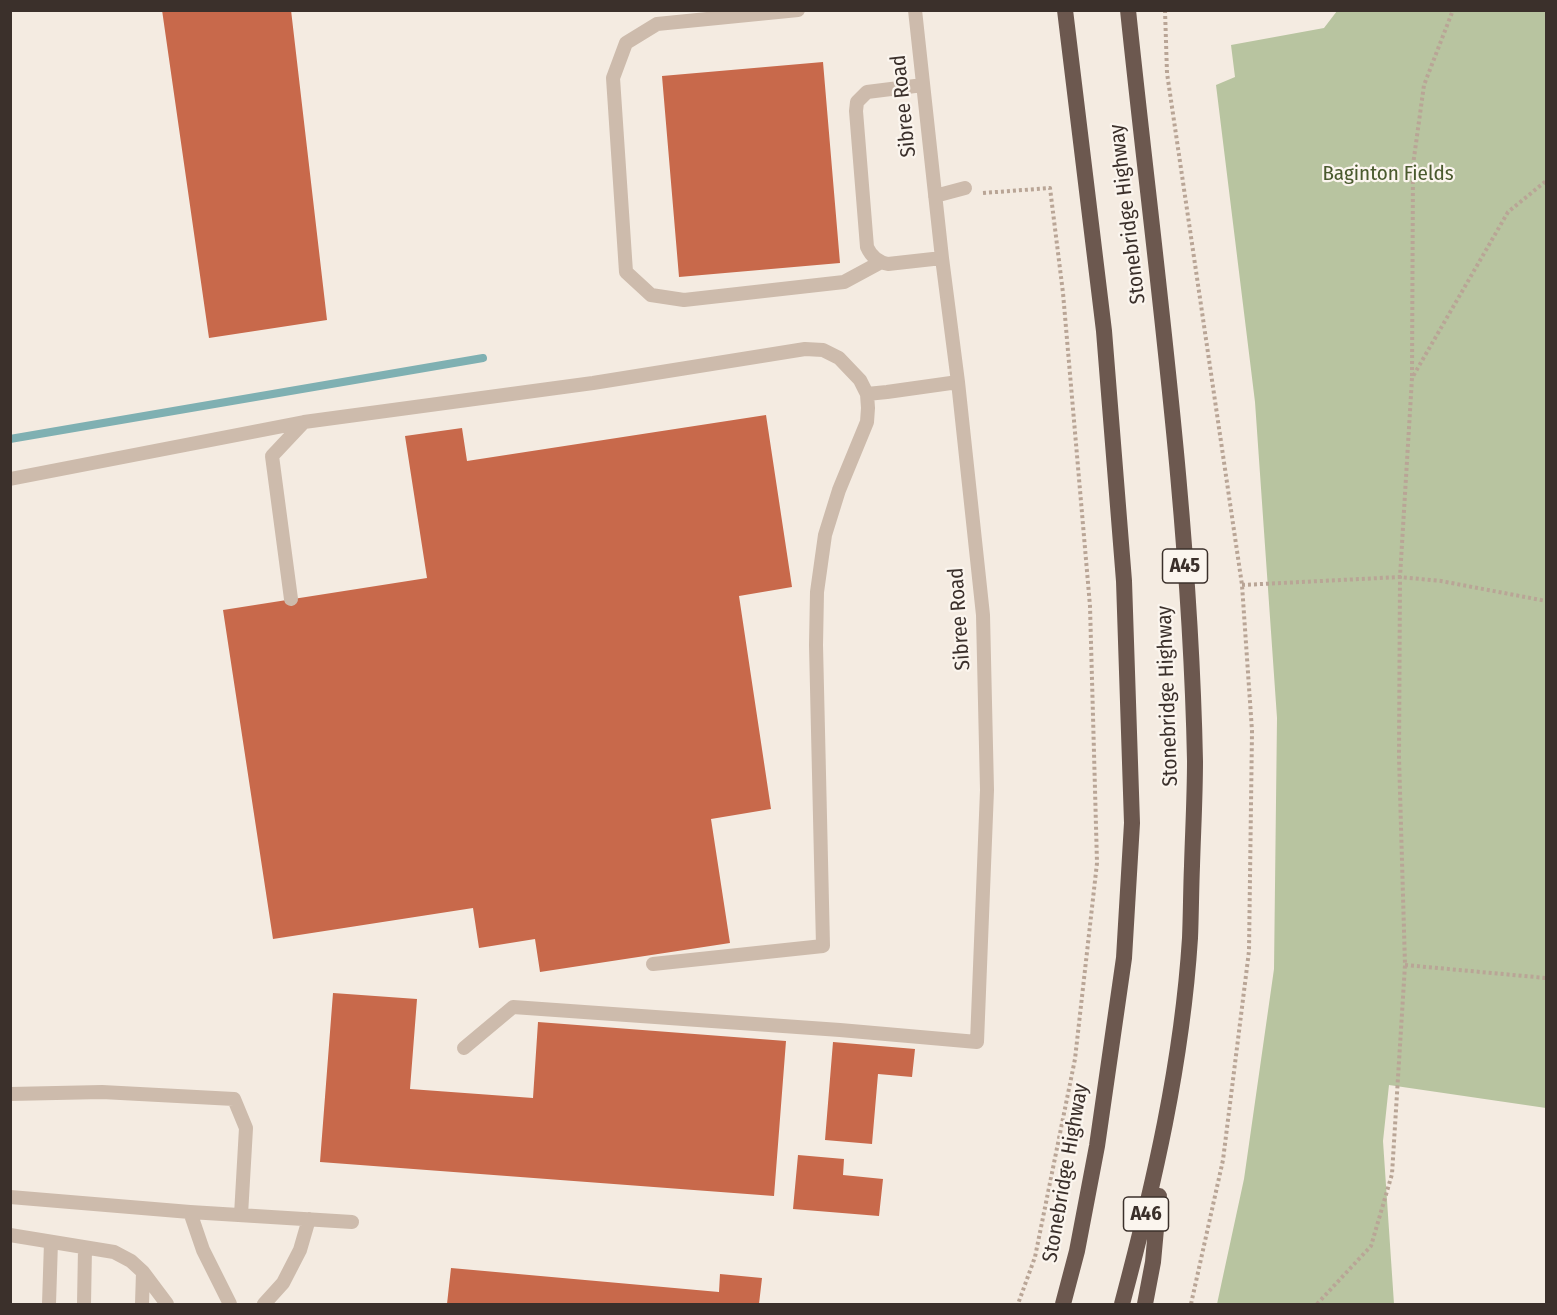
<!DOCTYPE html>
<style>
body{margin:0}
#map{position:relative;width:1557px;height:1315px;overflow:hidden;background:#f4ebe1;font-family:"Fira Sans Condensed",sans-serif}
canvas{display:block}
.frame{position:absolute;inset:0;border:12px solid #3b302b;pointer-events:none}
</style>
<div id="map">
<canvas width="1557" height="1315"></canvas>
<div class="frame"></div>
</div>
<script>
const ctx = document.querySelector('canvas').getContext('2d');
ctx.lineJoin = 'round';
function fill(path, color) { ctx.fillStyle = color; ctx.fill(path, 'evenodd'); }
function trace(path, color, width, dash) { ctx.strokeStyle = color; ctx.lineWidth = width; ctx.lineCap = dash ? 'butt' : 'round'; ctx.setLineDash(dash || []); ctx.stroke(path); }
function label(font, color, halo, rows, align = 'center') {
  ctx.font = font + ' "Fira Sans Condensed",sans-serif'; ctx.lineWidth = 4.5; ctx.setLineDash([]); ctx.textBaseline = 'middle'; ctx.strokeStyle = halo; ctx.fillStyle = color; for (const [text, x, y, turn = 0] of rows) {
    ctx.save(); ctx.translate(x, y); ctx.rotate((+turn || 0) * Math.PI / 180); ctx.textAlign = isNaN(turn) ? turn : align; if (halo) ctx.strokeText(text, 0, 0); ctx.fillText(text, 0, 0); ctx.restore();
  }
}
const green = new Path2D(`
 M1337,11h209v1097l-157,-23 -6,56 11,163h-177l27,-125 30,-210 3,-251 -22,-316 -39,-317 19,-8 -4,-32 93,-17z`);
const stream = new Path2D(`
 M10,439l473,-81`);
const building = new Path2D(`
 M162,10h129l36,310 -118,18z
 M823,62l17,201 -161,14 -17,-201z
 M766,415l26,172 -53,9 32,213 -60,10 19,124 -190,29 -5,-33 -56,9 -6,-40 -200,31 -50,-329 204,-32 -22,-142 57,-8 5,33z
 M333,993l84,6 -7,90 123,9 5,-76 248,19 -12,155 -454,-34z
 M833,1042l82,7 -3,28 -34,-3 -6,70 -47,-4z
 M798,1155l46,4 -1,16 40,4 -4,37 -86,-7z
 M451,1268l268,24 1,-18 42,4 -3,26h-312z`);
const path = new Path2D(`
 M1165,10l2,63 75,512 10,146 -3,220 -26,209 -32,144
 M983,193l67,-5 13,105 27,313 7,257 -22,196 -40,198 -17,47
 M1412,376l1,-211 11,-80 29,-75
 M1242,585l158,-8 41,4 105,20
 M1405,965l141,13
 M1317,1304l54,-58 21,-72 13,-209 -6,-208 1,-180 12,-199 96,-166 38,-31`);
const service = new Path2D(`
 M798,10l-141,14 -31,19 -13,35 13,194 25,23 33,5 160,-18 37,-20
 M923,85l-56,7 -10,10 -1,9 11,136c4,9 11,15 21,17l54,-6
 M935,196l30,-8
 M867,394l20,-2 71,-10
 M10,479l294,-57
 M291,599l-19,-143 32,-34 289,-39 212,-34 18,1 16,8 21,22 7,14 1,14 -1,14 -28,68 -14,45 -8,57 -1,53 7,301 -170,18
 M464,1048l49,-41 327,23 137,12 10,-252 -4,-175 -25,-233 -16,-124 -27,-248
 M10,1094l92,-2 132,7 12,29 -5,87
 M10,1197l180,15 162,10
 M190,1212l13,38 27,54
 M10,1235l104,17 17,9 12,11 24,32
 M49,1304l2,-62
 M84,1304l1,-56
 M142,1304l1,-32
 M264,1304l19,-21 17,-33 9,-31`);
const trunk = new Path2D(`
 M1063,1304l14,-53 20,-105 27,-188 8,-135 -8,-242 -20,-250 -39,-321
 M1122,1304c32,-120 60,-241 68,-366 1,-24 1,-48 2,-72 1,-35 3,-70 3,-105 -5,-251 -41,-501 -67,-751
 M1145,1304l8,-42 6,-66`);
const shields = [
 [1185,566,45],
 [1146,1214,45]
];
const shieldNames = [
 ["A45",1185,566],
 ["A46",1146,1214]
];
const streetNames = [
 ["Sibree Road",904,106,-96],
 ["Stonebridge Highway",1128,214,-97],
 ["Sibree Road",960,619,-94],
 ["Stonebridge Highway",1168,696,-92],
 ["Stonebridge Highway",1066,1173,-80]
];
const parkNames = [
 ["Baginton Fields",1388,174]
];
fill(green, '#b8c4a0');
trace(stream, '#7fb0b2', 8);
fill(building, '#c8694b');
trace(path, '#b9a596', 4, [3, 3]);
trace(service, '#cdbbac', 14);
trace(trunk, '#6c584f', 16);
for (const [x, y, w] of shields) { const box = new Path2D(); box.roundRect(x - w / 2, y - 17, w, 34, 4.5); ctx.fillStyle = '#fbf5ee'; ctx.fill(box); trace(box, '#3b302b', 1.5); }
label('bold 20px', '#3b302b', null, shieldNames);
label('21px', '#3b302b', '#fbf5ee', streetNames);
label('21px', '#4a5a2e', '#fbf5ee', parkNames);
</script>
